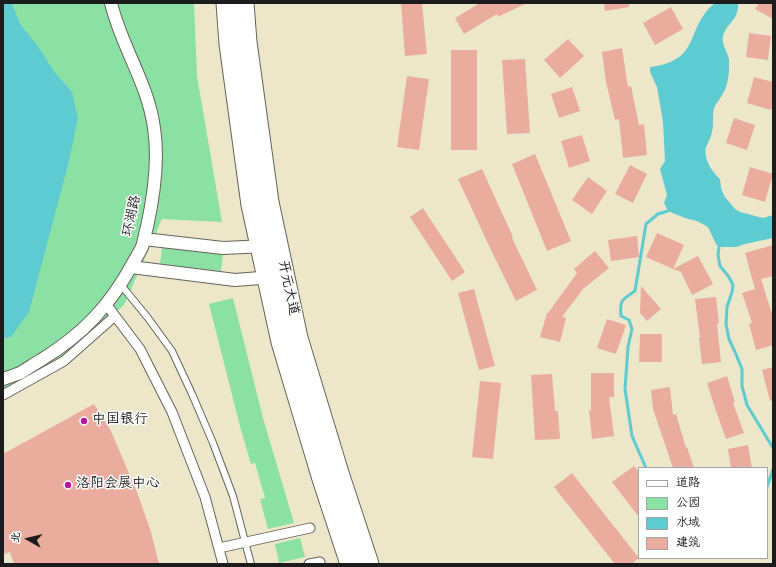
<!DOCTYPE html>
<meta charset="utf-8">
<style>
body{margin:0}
#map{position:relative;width:776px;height:567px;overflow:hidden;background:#ece7ca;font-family:"Indie Flower","LXGW WenKai TC",sans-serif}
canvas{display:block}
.frame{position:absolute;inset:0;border:4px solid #1c1c1c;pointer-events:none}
.legend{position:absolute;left:638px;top:467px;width:130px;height:92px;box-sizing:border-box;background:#fff;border:1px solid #a4a4a4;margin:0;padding:5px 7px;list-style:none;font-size:12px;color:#1c1c1c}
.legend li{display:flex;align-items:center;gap:8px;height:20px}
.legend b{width:20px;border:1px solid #a4a4a4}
.north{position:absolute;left:8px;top:519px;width:40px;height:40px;-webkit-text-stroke:3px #fff;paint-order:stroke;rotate:278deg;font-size:11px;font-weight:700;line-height:16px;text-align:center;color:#1c1c1c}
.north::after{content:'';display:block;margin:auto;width:14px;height:18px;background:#1c1c1c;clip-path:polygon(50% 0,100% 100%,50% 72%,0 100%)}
</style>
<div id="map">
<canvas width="776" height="567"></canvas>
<div class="frame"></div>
<ul class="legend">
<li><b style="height:5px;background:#fff"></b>道路</li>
<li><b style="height:11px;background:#8be1a4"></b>公园</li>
<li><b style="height:11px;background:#5dcbd0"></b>水域</li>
<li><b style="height:11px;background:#eaac9e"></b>建筑</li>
</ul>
<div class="north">北</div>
</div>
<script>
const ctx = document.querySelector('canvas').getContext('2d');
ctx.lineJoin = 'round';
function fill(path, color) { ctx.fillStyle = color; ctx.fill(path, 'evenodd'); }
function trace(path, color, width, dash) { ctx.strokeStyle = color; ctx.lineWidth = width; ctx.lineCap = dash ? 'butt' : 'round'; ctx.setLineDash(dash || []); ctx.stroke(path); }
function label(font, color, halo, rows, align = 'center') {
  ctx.font = font + ' "Indie Flower","LXGW WenKai TC",sans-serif'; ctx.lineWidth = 3; ctx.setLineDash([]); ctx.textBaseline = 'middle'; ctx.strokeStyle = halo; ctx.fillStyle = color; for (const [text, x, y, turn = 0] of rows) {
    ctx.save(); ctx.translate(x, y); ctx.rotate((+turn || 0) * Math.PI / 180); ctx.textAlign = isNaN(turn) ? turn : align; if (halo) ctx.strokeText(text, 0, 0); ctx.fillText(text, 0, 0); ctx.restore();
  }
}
const green = new Path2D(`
 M12,3h182l3,73 25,146 -60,-3 -38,86 -62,54 -59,31v-51l8,-2 61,-245 -18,-21 -16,-25 -19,-22z
 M162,247l61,7 -2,17 -61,-6z
 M233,298l30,120 31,105 -26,6 -8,-30 5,-1 -10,-35 -4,1 -10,-34 -32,-126z
 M300,538l5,19 -26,6 -4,-19z`);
const water = new Path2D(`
 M3,3h9l8,21 18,22 16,25 18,21 6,26 -9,43 -40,151 -18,25 -8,2z
 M715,3h23c1,18 -11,19 -15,33 -2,7 4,15 6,23 0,4 0,9 0,12 -1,9 -2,17 -7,24 -2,4 -6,8 -8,13 -2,8 0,16 -2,24 -1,6 -4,10 -6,15 -3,11 6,25 14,32l1,8 1,4 3,6 10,12 5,3 23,6 10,-3v23l-28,6 -9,3h-17l-3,-3 -8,-17 -11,-6 -12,-3 -17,-7 -4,-8 3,-8 -7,-26 5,-8 -2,-39 -6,-35 -7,-15v-5c10,-1 21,-4 29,-10 10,-7 13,-19 18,-30 4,-9 10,-18 18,-24z`);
const stream = new Path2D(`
 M719,247l-1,8 2,11 9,11 4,8 -1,7 -5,15 -1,17 3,15 6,13 7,17v17l5,19 26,43
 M646,468l-14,-32 -7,-47 3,-42 4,-18 -3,-9 -8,-4c-2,-16 2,-17 14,-25l11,-67 12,-10 10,-3
 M767,487l6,-18`);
const building = new Path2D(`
 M401,3h21l5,51 -22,2z
 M480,3h47l-29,14 -1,-3 -33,20 -9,-16z
 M604,3h25v4l-24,4z
 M759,3h14v16l-18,-10z
 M671,7l12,22 -28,16 -12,-22z
 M749,33l22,3 -3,24 -22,-3z
 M568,39l16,17 -24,22 -16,-18z
 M622,48l6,39 3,-1 8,39 5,-1 3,31 -24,3 -4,-39 -4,1 -9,-38 -4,-30z
 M451,50h26v100h-26z
 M525,59l5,74 -23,1 -5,-74z
 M407,76l22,3 -10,71 -22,-3z
 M754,77l19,5v20l-2,8 -24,-7z
 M572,87l8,24 -21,7 -8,-24z
 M734,118l21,7 -8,25 -21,-7z
 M582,135l8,26 -21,7 -8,-27z
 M535,154l36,87 -24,10 -35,-87z
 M630,165l17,9 -14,29 -18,-9z
 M750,167l23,7 -8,28 -23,-7z
 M482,169l31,68 -1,1 25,52 -21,11 -26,-53 -32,-69z
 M588,177l19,14 -15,23 -20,-14z
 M423,208l42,64 -13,9 -42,-64z
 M657,233l27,12 -11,24 -27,-12z
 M637,236l2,21 -28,4 -3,-21z
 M773,245v31l-12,3 12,38v28l-17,5 -7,-26 3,-1 -10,-30 13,-4 -10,-36z
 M595,251l14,17 -26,21 -21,28 4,1 -6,24 -20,-5 7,-24h1l29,-40 -3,-4z
 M698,256l15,28 -21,11 -11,-23 -8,-3z
 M641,286l20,23 -14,12 -7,-8z
 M474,289l21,77 -16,4 -21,-77z
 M716,297l3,26 -2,1 4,38 -19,2 -3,-26h1l-5,-39z
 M607,319l19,6 -10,29 -19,-6z
 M640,334h22v28h-23z
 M773,367v33l-3,1 -8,-31z
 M591,373h23v24h-5l5,39 -22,3 -3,-29h2z
 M552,374l3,37h3l2,28 -25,1 -4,-65z
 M727,376l8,26 -2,1 11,30 -18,6 -11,-31 -8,-25z
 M480,381l21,2 -8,76 -21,-2z
 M670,387l3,28 3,-1 10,34 1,-1 7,21h-21l-20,-59 -2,-19z
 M94,404l17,27 26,61 14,40 8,32h-145l-4,-12 -5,2 -2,-5v-95z
 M748,445l4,23h-21l-3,-19z
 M634,466l5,6v45l-27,-35z
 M572,473l67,85 -8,6h-16l-61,-77z`);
const service = new Path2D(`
 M121,285l27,33 24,33 20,43 21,49 20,53 15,57 3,11`);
const pedestrian = new Path2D(`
 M106,304l34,45 32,63 33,85 18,67
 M3,395l61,-34 51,-45
 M219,548l91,-20
 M309,564l11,-2`);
const minor = new Path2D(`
 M144,239l79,9 44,-2
 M131,267l104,13 38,-3
 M3,379c6,-2 12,-4 17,-6 7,-4 14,-9 21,-13 41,-25 69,-54 92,-97 3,-5 6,-10 9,-16 2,-6 3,-14 5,-20 7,-32 12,-67 7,-99 -6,-45 -33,-82 -43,-125`);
const primary = new Path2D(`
 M226,3l3,41 22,161 30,137 41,137 28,85
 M244,3l3,39 22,160 29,136 41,135 30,91`);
const markers = [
 [84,421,4,"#b5179e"],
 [68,485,4,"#b5179e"]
];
const streetNames = [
 ["环湖路",133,216,-78],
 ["开元大道",287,288,78]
];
const poiNames = [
 ["中国银行",92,421],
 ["洛阳会展中心",76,485]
];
fill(green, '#8be1a4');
fill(water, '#5dcbd0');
trace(stream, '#5dcbd0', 3);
fill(building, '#eaac9e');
trace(service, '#656359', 8);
trace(pedestrian, '#656359', 11);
trace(minor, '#656359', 14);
trace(primary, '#656359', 21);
trace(service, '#fff', 6);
trace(pedestrian, '#fff', 9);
trace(minor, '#fff', 12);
trace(primary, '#fff', 19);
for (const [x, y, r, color] of markers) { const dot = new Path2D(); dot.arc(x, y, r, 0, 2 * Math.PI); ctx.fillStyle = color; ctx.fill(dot); trace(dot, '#fff', 1.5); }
label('14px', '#1c1c1c', '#fff', streetNames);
label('14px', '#1c1c1c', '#fff', poiNames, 'left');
</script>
